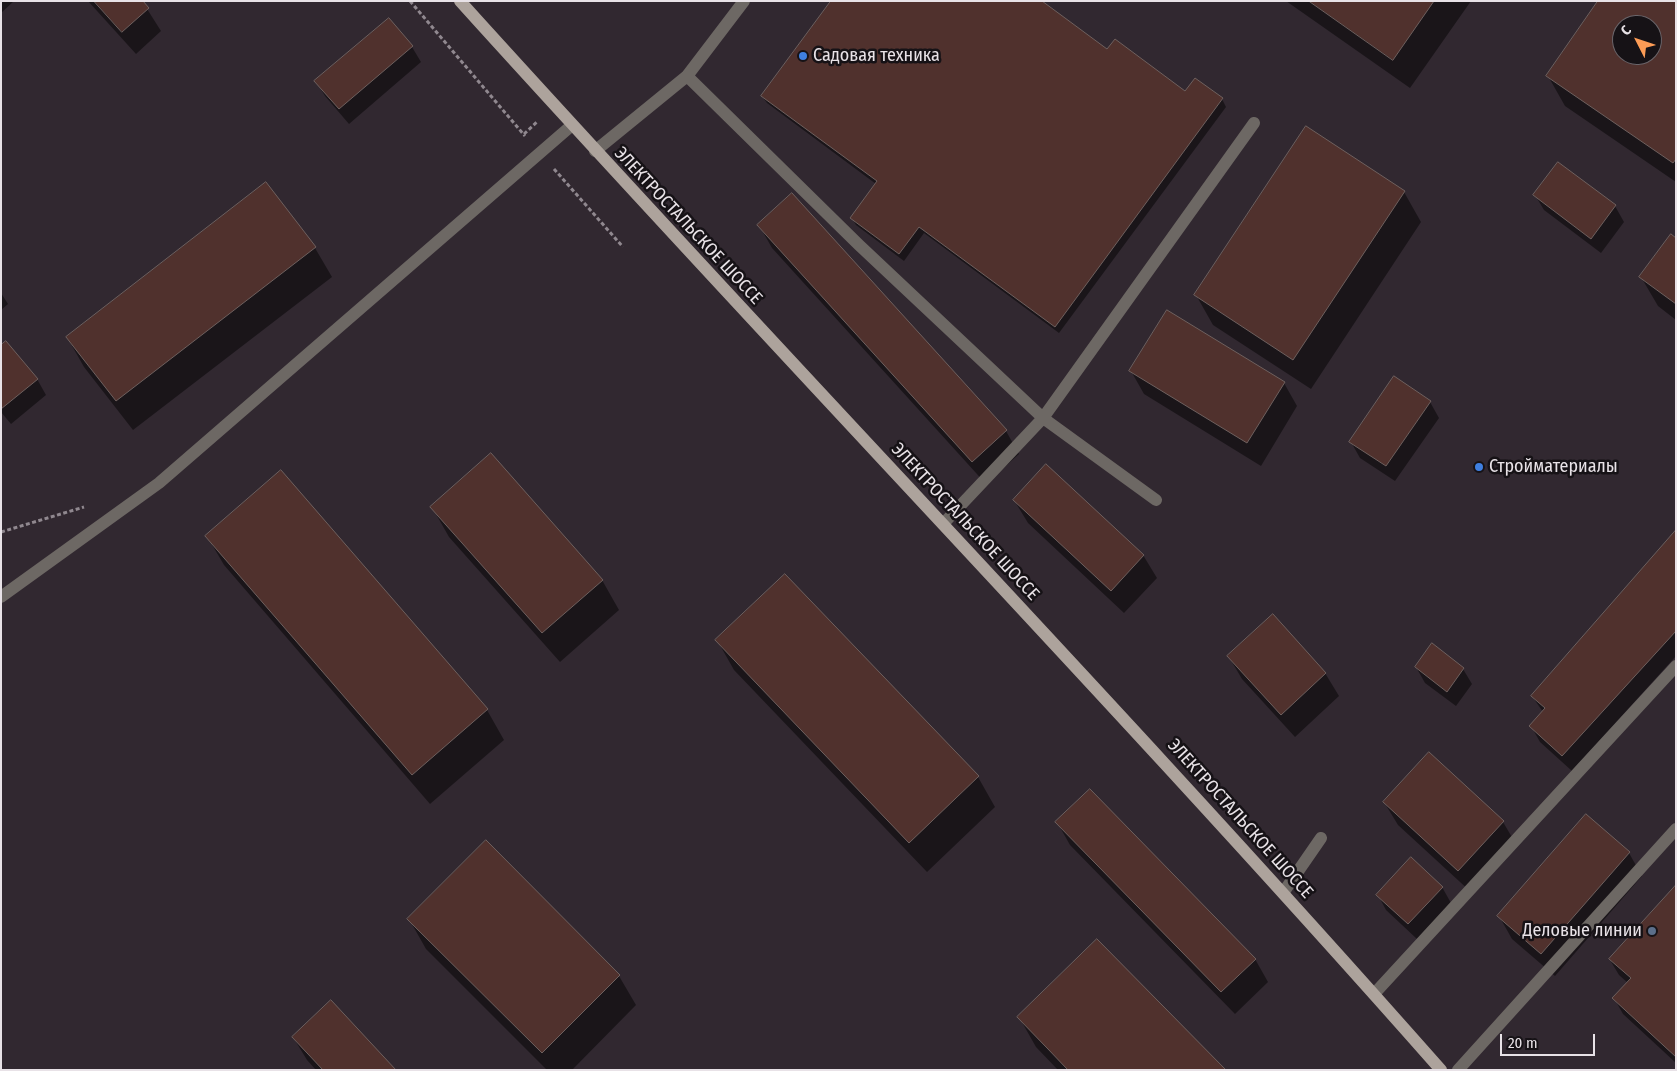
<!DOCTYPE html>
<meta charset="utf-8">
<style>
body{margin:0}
#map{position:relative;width:1677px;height:1071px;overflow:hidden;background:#312830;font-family:"Fira Sans Condensed",sans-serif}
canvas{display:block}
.frame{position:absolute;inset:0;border:2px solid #e8e2e7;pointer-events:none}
.north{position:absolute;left:1612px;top:15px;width:50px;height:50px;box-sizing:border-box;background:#161216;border:1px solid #6a656a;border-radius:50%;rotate:311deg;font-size:14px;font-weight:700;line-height:20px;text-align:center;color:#e8e2e7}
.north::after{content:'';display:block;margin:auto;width:18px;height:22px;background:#fd9c56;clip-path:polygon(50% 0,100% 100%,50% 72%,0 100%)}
.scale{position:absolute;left:1500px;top:1034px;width:95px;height:22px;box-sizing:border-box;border:2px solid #e8e2e7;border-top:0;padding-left:6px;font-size:15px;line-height:18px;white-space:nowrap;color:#e8e2e7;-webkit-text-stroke:4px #161216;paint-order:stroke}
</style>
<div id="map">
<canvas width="1677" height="1071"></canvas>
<div class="frame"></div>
<div class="north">С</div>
<div class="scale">20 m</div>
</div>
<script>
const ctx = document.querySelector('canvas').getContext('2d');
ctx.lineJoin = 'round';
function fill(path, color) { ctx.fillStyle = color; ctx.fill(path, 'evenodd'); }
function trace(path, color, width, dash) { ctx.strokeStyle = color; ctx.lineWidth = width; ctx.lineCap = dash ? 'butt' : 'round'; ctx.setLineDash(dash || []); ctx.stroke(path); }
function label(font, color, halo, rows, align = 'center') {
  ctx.font = font + ' "Fira Sans Condensed",sans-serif'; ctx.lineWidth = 5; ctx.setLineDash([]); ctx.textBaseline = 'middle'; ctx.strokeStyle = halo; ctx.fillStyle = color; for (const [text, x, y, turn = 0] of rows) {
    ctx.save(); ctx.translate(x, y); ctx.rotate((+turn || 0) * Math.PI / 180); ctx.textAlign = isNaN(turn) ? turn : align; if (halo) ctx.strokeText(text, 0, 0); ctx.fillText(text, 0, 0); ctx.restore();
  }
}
const shadow = new Path2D(`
 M1,1h13l-13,12z
 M88,1h54l19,30 -25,23z
 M1286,1h185l-61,87z
 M1599,1h77v181l-111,-76 -17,-30zM1622,25h30v30h-30z
 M389,19l23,28 9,15 -72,62 -24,-28 -9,-15z
 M1108,51l78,42 9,-14 27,20 4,8 -167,226 -135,-100 -20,28 -48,-36 -4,-7 24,-34 -109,-81 -5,-7z
 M1307,128l97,64 17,30 -110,167 -98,-64 -17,-30z
 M1558,163l57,43 9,16 -23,31 -57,-43 -9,-15z
 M266,184l49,64 17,29 -199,153 -49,-63 -17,-30z
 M759,225l247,206 13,23 -33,30 -214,-236z
 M1676,240v80l-18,-14 -17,-29z
 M1,293l7,11 -7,6z
 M1,347l36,32 9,16 -35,29 -10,-12z
 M1131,371l153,12 13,23 -36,60 -117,-72z
 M1430,402l9,16 -44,63 -35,-23 -9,-16z
 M281,472l206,238 17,30 -74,64 -206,-239 -17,-29z
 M1014,500l129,55 14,23 -33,35 -96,-90z
 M432,507l170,73 17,30 -59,52 -111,-125z
 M1676,532v124l-104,115 -32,-29 -9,-16 12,-14 -11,-16z
 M785,575l193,202 17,30 -68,65 -193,-202 -17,-30z
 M1433,645l30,24 9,15 -16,22 -31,-23 -9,-16z
 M1229,657l96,16 14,23 -44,41 -53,-58z
 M1384,802l119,20 13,22 -44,49 -74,-68z
 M1057,822l198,137 13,23 -33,32 -165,-169z
 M486,842l133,134 17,29 -64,65h-25l-121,-121 -17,-30z
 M1629,853l13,23 -87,100 -43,-37 -13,-23z
 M1442,887l9,16 -34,36 -31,-29 -8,-15z
 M1676,887v176l-53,-49 -9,-16 14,-15 -9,-8 -9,-15z
 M1019,1017l205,53h-166l-22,-23z
 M293,1037l102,33h-79l-9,-10z`);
const building = new Path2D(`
 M94,1h49l6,7 -27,24z
 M831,1h211l65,48 8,-10 70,52 10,-13 28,20 -168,229 -136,-100 -20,27 -49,-36 27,-37 -116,-85z
 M1309,1h125l-41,59z
 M1598,1h78v158l-3,4 -127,-87zM1622,25h30v30h-30z
 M389,18l24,28 -74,63 -25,-28z
 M1306,126l99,65 -112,169 -99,-65z
 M1558,162l58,43 -25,34 -58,-44z
 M266,182l50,65 -200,154 -50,-64z
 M792,193l215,237 -35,32 -215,-237z
 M1671,234l5,4v66l-37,-27z
 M1167,310l118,72 -38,61 -118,-72z
 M6,341l32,38 -37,30v-64z
 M1394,376l37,25 -45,65 -37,-24z
 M491,453l112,127 -61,53 -112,-126z
 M1046,464l98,91 -33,36 -98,-91z
 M281,470l207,239 -76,66 -207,-239z
 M1676,530v101l-114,125 -33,-30 16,-18 -14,-12z
 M785,574l194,202 -70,67 -194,-203z
 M1273,614l53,59 -45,42 -54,-59z
 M1432,643l32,25 -17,24 -32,-25z
 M1429,752l75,69 -46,50 -75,-69z
 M1090,789l166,170 -35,33 -166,-170z
 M1586,814l44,38 -89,102 -44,-38z
 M486,840l134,135 -78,78 -135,-134z
 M1411,857l32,30 -35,37 -32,-29z
 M1676,885v172l-64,-59 19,-20 -22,-19z
 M1097,939l129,131h-158l-21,-22 -30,-31z
 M331,1000l65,70h-73l-31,-33z`);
const path = new Path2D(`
 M410,1l115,135
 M524,134l14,-13
 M554,169l69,78
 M1,532l83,-25`);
const lane = new Path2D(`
 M687,76l172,169 184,173 113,82
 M595,151l92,-75 57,-75
 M943,524l100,-106 211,-295
 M1,597l158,-114 412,-357
 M1283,893l38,-55
 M1374,994l302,-328
 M1458,1070l218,-241`);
const primary = new Path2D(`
 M460,1c324,359 661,706 981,1069`);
const markers = [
 [803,56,5,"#3f7fe0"],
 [1479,467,5,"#3f7fe0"],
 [1652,931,5,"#5c6f8a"]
];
const poiNames = [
 ["Садовая техника",813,56],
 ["Стройматериалы",1489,467],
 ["Деловые линии",1642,931,"right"]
];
const streetNames = [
 ["ЭЛЕКТРОСТАЛЬСКОЕ ШОССЕ",688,226,47],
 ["ЭЛЕКТРОСТАЛЬСКОЕ ШОССЕ",965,522,47],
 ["ЭЛЕКТРОСТАЛЬСКОЕ ШОССЕ",1240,819,48]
];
fill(shadow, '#0007');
fill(building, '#50312d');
trace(building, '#6e605e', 1);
trace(path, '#90888f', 3, [4, 2.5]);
trace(lane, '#6d6864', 12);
trace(primary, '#ada39c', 12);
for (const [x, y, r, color] of markers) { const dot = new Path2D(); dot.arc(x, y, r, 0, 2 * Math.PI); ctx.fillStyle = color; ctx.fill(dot); trace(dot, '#161216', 2); }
label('18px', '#e8e2e7', '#161216', poiNames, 'left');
label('18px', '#e8e2e7', '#161216', streetNames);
</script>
